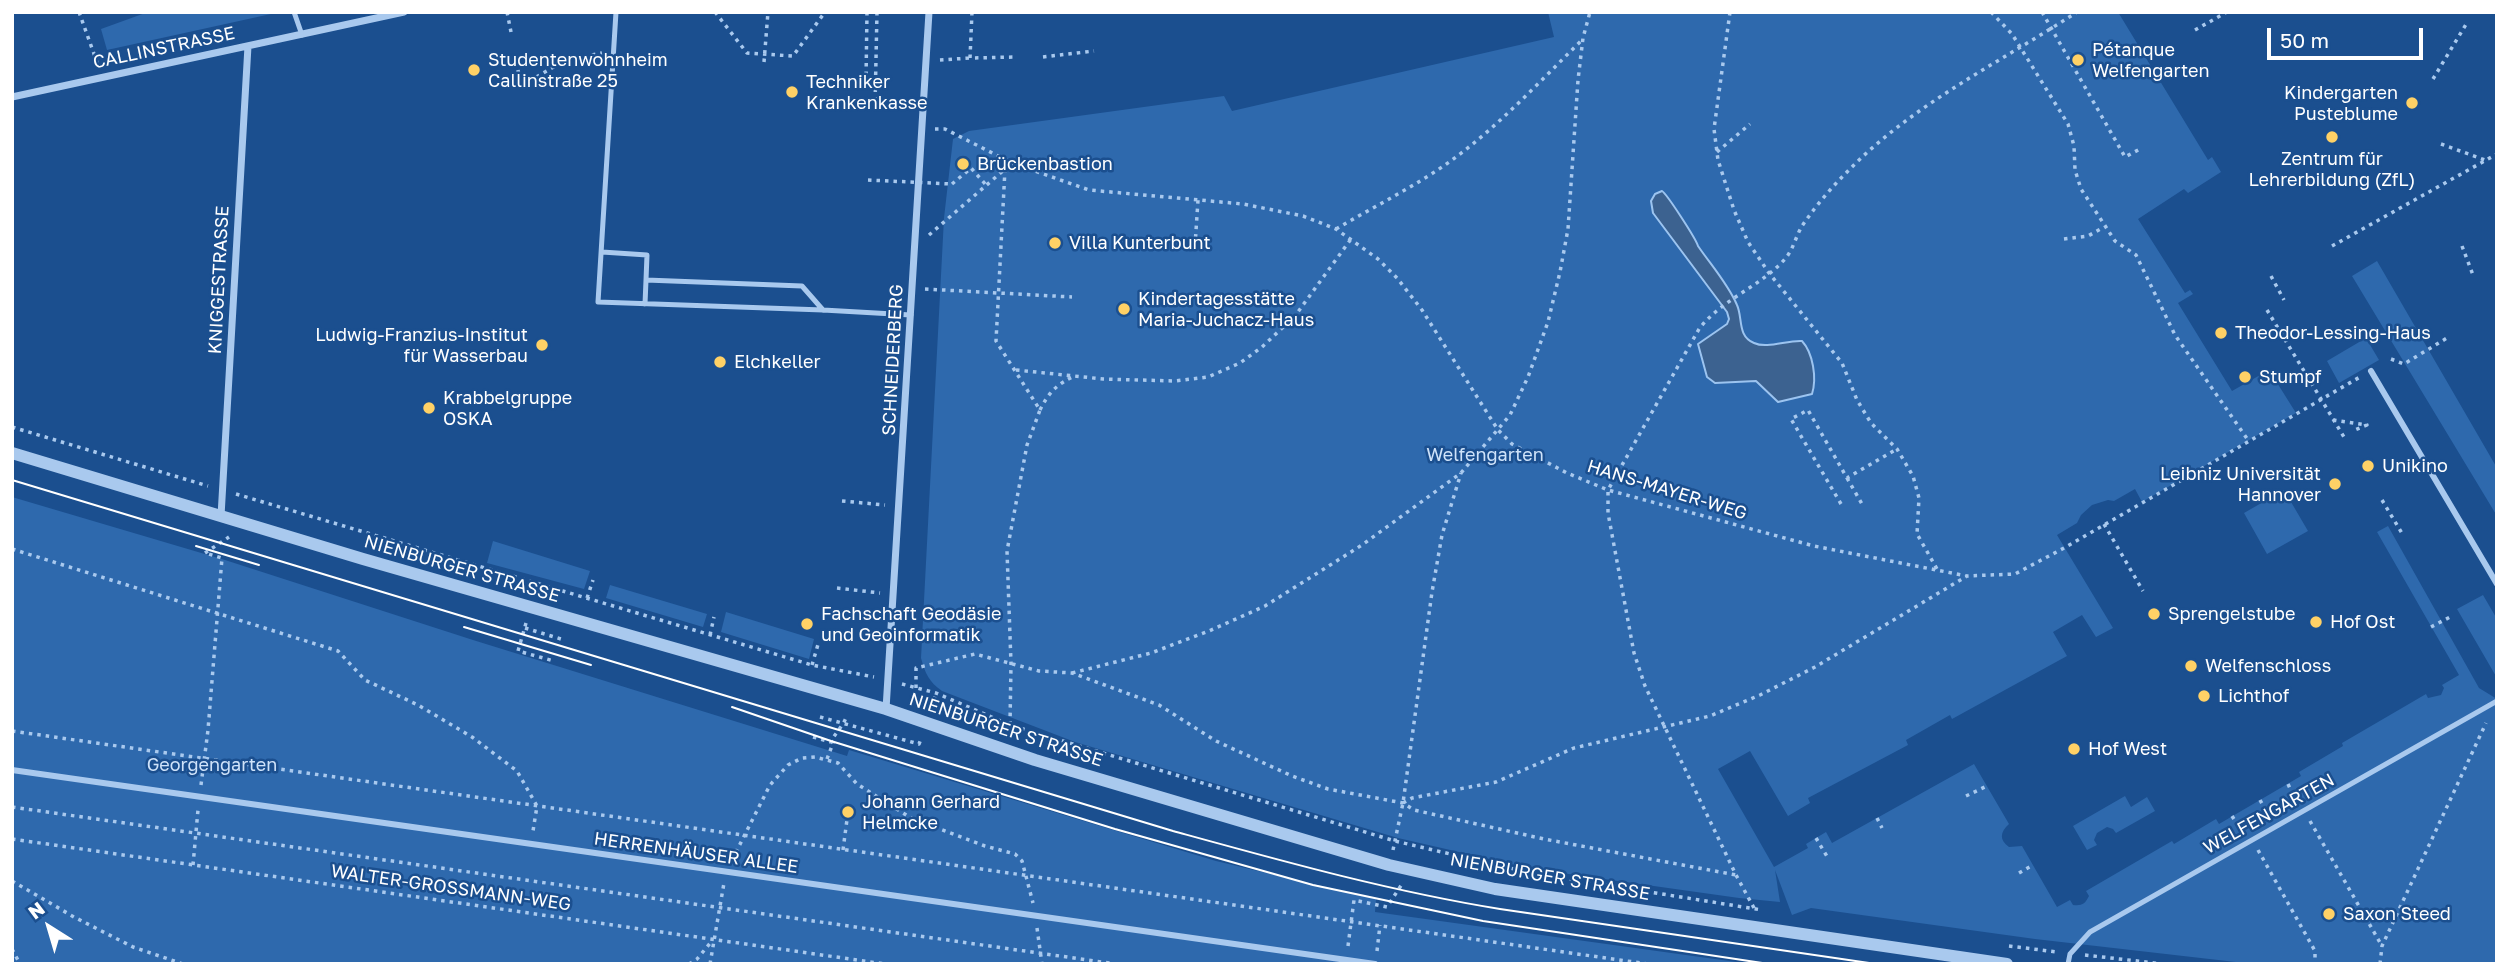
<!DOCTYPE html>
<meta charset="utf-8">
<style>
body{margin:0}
#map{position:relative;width:2509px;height:976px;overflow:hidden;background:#1b4f8f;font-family:"Golos Text",sans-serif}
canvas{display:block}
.frame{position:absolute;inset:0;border:14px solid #fff;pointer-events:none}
.north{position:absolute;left:14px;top:892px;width:70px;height:70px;-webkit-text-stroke:5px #1b4f8f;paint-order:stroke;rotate:323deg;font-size:19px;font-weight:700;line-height:28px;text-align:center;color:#fff}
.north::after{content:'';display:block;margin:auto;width:24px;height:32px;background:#fff;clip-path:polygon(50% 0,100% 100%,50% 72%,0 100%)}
.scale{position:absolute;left:2267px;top:28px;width:156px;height:32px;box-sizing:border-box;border:4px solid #fff;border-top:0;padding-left:9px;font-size:21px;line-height:24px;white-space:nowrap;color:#fff;-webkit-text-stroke:5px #1b4f8f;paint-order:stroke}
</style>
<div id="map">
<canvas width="2509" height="976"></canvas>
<div class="frame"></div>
<div class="north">N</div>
<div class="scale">50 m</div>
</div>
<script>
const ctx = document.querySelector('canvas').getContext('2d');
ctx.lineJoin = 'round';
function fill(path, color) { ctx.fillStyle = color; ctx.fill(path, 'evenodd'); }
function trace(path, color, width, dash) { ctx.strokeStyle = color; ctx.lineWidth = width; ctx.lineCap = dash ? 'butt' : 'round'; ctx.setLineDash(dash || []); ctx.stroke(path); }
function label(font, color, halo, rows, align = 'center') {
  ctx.font = font + ' "Golos Text",sans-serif'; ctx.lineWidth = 5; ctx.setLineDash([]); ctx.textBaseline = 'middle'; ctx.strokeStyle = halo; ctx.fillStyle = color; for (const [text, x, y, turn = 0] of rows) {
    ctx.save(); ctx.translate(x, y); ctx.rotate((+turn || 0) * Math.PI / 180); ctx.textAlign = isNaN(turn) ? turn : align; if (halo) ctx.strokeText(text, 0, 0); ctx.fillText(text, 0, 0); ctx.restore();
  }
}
const green = new Path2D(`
 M148,12h132l-173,38 -6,-21z
 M1548,12h570l90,148 4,-3 9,15 -33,21 -4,-4 -46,30 47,74 5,-3 3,4 -15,9 54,88 37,-21 27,43 -154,89 -7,-13 -21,12 -6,-1 -16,5 -11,10 -4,8 -20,12 56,93 -17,9 -14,-22 -29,17 14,24 -115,63 -2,-4 -44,25 2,5 -100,53 2,5 -22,13 -38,-65 -32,18 56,98 34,-19 -2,-4 20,-12 6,11 142,-79 35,60c-9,8 -10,16 0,23l13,-1 35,61 13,-7 3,5c9,1 12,-1 16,-9l-3,-5 86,-50 2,3 42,-25 3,5 82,-48 -2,-4 44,-26 -1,-3 84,-49 2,4 13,-3 3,-7 -2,-3 17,-10 -82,-143 11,-6 91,162 18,11v265h-244l-218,-25 -224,-31 -19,7 -17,-45 5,32 -41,-4 -206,-29 -135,-31 -323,-96 -133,-51c-13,-9 -17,-18 -21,-33l23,-440 9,-79 16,-8 255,-35 8,15 322,-74z
 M2377,261l120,207v48l-145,-240z
 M2366,338l13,22 -40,23 -12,-22z
 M2284,490l24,41 -41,23 -23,-41z
 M12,497l213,63 248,80 374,116 2,-6 367,111 160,38 -1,13 376,52h-1739z
 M493,541l97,30 -6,18 -97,-26z
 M610,585l97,29 -4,13 -97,-29z
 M2483,595l14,24v59l-40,-69z
 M726,612l88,27 -5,20 -88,-27z
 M2125,796l6,11 16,-10 8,14 -39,22 -3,-4 -6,-2 -10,6 -3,7 3,5 -10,5 -14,-24z`);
const water = new Path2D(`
 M1662,191c5,3 34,48 36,55 13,19 30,38 39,59 6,13 0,31 17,38 13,6 33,-3 48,-2 11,12 15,37 10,53l-34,8 -22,-21 -41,2 -8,-6 -9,-33 29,-20 2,-5 -2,-7 -74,-99 -2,-12 4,-7z`);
const path = new Path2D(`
 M79,12l19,53
 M507,12l4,20
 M715,12l32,41 46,3 32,-44
 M867,12l-1,68 8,7
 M877,12l-2,94 36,1
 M972,12l-2,46 47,-1
 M1730,12l-16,117 4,31 16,50 14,32 21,31 73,90 15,37 14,23 26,26 16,27 6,22 -2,36 20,35
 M1991,12l21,22 56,90 6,22 1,24 6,19 34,52 21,14 39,80 73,105
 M2042,12l83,145 15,-8
 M2195,30l32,-18
 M592,55l10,-2
 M1043,57l51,-6
 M940,60l30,-2
 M764,62l4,-50
 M518,70l3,16 36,-21
 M2433,79l35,-58
 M935,129h10l67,34 77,27 154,14 60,12 33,13 42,30 19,19 25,32 76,120 14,14 55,29 41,17 206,56 153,30 48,-2 49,-26 296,-171
 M2441,144l44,16
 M1717,152l33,-28
 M1005,169l-9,172 44,69 -13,35 -20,106 4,113 -1,60
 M952,184l19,-16 16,18
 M1336,229c39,-23 80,-43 116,-69 48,-35 89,-80 131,-121
 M929,235l83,-72
 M2064,239l24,-3 16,-9
 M1195,246l3,-46
 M2332,246l165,-92
 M2462,246l11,29
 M2271,276l13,24
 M925,289l147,8
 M2267,310l77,127
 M2391,359l13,5 43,-26
 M1016,370l87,9 72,2 33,-4 32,-14 22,-16 33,-31 56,-77
 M1040,410c8,-17 18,-27 35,-34
 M2333,420l34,5 -12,5 1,2
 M12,427l196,59
 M1847,478l15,26
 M236,494l576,171 62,12
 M2382,500l21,35
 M842,501l43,4
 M1841,504l-50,-85 17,-9 39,68 50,-29
 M2104,524l39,67
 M12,549l326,102 27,29 53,25 54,32 45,34 20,35 -4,25
 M205,553l24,-16
 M837,588l43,5
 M587,598l6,-18
 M526,623l-8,28 36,10
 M2431,627l19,-10
 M525,628l36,11
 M710,635l4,-18
 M812,665l7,-24
 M1072,673l79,-20 58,-22 56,-25 97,-61 99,-72 49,-58 18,-38 20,-55 12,-50 8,-43 10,-149 5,-42 7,-26
 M902,684l34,9 74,32 385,116 136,32 231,37
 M916,688v-20l59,-14 64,17 33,2 87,32 57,36 76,35 36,13 75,14 11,7 130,29 192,36
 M931,708l5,-15
 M820,717l99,27 2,-5
 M12,731l1636,233
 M813,737l18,5
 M827,759l6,-16 -2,-2c6,-10 13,-16 16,-26
 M2288,784l7,15
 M201,785l7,-55 14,-172 -17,-5
 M1966,796l21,-10
 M2260,800l9,16
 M1403,803l9,-5 84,-16 78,-34 136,-32 50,-21 55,-28 152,-91
 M12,807l1104,157
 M2232,816l9,14 2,-1
 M1877,818l5,10
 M2310,821l72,125
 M1816,838l12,20
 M12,839l873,125
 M843,850l5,-38
 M1393,850l10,-47 29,-211 10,-57 19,-62
 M2258,850l57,101v13
 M732,860l38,-75 18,-20 14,-7 13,-1 23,6 19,21 54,34 74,28 30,8 7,7 11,42
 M193,865l5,-55
 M2019,873l14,-8
 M12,881l62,36 59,30 50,17
 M1754,908l-18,-33 -91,-189 -11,-33 -26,-140v-23l91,-161c23,-30 61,-42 86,-70 8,-9 11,-23 17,-33 13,-19 28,-37 44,-53 65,-68 153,-110 231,-161
 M1037,928l5,36
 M1348,946l6,-46 33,7 15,-23
 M2009,946l48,6
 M12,949l8,15
 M1377,951l3,-26
 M2085,955l78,9
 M689,964l8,-5 15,-18
 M710,964l14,-81
 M2380,964l2,-18 104,-223`);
const service = new Path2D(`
 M294,12l8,23
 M616,12l-18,290 225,8 88,5
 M602,252l45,3 -1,25 156,6 21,24
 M645,304l1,-24
 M2068,964l2,-10 20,-22 407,-231`);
const pedestrian = new Path2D(`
 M2371,371l126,213
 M12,770l1363,194`);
const minor = new Path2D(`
 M12,97l392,-85
 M221,516l27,-470
 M886,709l43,-697`);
const tertiary = new Path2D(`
 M12,453l351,106 523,150 149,51 354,105 106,24 512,75`);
const tram = new Path2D(`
 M12,480l1161,351c109,30 216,60 327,78l376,55
 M196,546l63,19
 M464,627l127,38
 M732,707l99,34 284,88 198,56 170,36 286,43`);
const pathBridge = new Path2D(`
 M868,180l84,4`);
const markers = [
 [2078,60,7,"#ffd166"],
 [474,70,7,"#ffd166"],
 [792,92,7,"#ffd166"],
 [2412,103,7,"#ffd166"],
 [2332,137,7,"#ffd166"],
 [963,164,7,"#ffd166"],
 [1055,243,7,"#ffd166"],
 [1124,309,7,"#ffd166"],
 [2221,333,7,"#ffd166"],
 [542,345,7,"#ffd166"],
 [720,362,7,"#ffd166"],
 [2245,377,7,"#ffd166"],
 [429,408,7,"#ffd166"],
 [2368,466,7,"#ffd166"],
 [2335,484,7,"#ffd166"],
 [2154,614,7,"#ffd166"],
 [2316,622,7,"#ffd166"],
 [807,624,7,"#ffd166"],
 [2191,666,7,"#ffd166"],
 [2204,696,7,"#ffd166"],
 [2074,749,7,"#ffd166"],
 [848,812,7,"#ffd166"],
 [2329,914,7,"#ffd166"]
];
const streetNames = [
 ["CALLINSTRASSE",164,48,-12],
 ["KNIGGESTRASSE",219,280,-87],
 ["SCHNEIDERBERG",893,360,-87],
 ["HANS-MAYER-WEG",1667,490,17],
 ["NIENBURGER STRASSE",462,569,16],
 ["NIENBURGER STRASSE",1006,730,18],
 ["WELFENGARTEN",2269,814,-29],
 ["HERRENHÄUSER ALLEE",696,853,8],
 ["NIENBURGER STRASSE",1550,877,10],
 ["WALTER-GROSSMANN-WEG",451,888,8]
];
const poiNames = [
 ["Pétanque",2092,50],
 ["Welfengarten",2092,71],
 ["Studentenwohnheim",488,60],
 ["Callinstraße 25",488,81],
 ["Techniker",806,82],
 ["Krankenkasse",806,103],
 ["Kindergarten",2398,93,"right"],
 ["Pusteblume",2398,114,"right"],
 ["Zentrum für",2332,159,"center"],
 ["Lehrerbildung (ZfL)",2332,180,"center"],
 ["Brückenbastion",977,164],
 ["Villa Kunterbunt",1069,243],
 ["Kindertagesstätte",1138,299],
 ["Maria-Juchacz-Haus",1138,320],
 ["Theodor-Lessing-Haus",2235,333],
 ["Ludwig-Franzius-Institut",528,335,"right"],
 ["für Wasserbau",528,356,"right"],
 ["Elchkeller",734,362],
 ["Stumpf",2259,377],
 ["Krabbelgruppe",443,398],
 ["OSKA",443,419],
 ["Unikino",2382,466],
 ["Leibniz Universität",2321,474,"right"],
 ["Hannover",2321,495,"right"],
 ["Fachschaft Geodäsie",821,614],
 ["und Geoinformatik",821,635],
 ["Sprengelstube",2168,614],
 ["Hof Ost",2330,622],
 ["Welfenschloss",2205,666],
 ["Lichthof",2218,696],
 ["Hof West",2088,749],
 ["Johann Gerhard",862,802],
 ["Helmcke",862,823],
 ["Saxon Steed",2343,914]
];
const parkNames = [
 ["Welfengarten",1485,455],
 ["Georgengarten",212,765]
];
fill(green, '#2e69ad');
fill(water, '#3c6290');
trace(water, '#9cc4f0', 2);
trace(path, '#a9c9ee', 3.5, [3.5, 5]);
trace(service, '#a9c9ee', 5);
trace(pedestrian, '#a9c9ee', 6);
trace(minor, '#a9c9ee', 7);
trace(tertiary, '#a9c9ee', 12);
trace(tram, '#fff', 2);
trace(pathBridge, '#a9c9ee', 3.5, [3.5, 5]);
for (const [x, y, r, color] of markers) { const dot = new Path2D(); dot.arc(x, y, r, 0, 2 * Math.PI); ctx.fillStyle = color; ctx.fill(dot); trace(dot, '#1b4f8f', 2.5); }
label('18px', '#fff', '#1b4f8f', streetNames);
label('18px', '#fff', '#1b4f8f', poiNames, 'left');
label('18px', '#cfe3fa', '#1b4f8f', parkNames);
</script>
